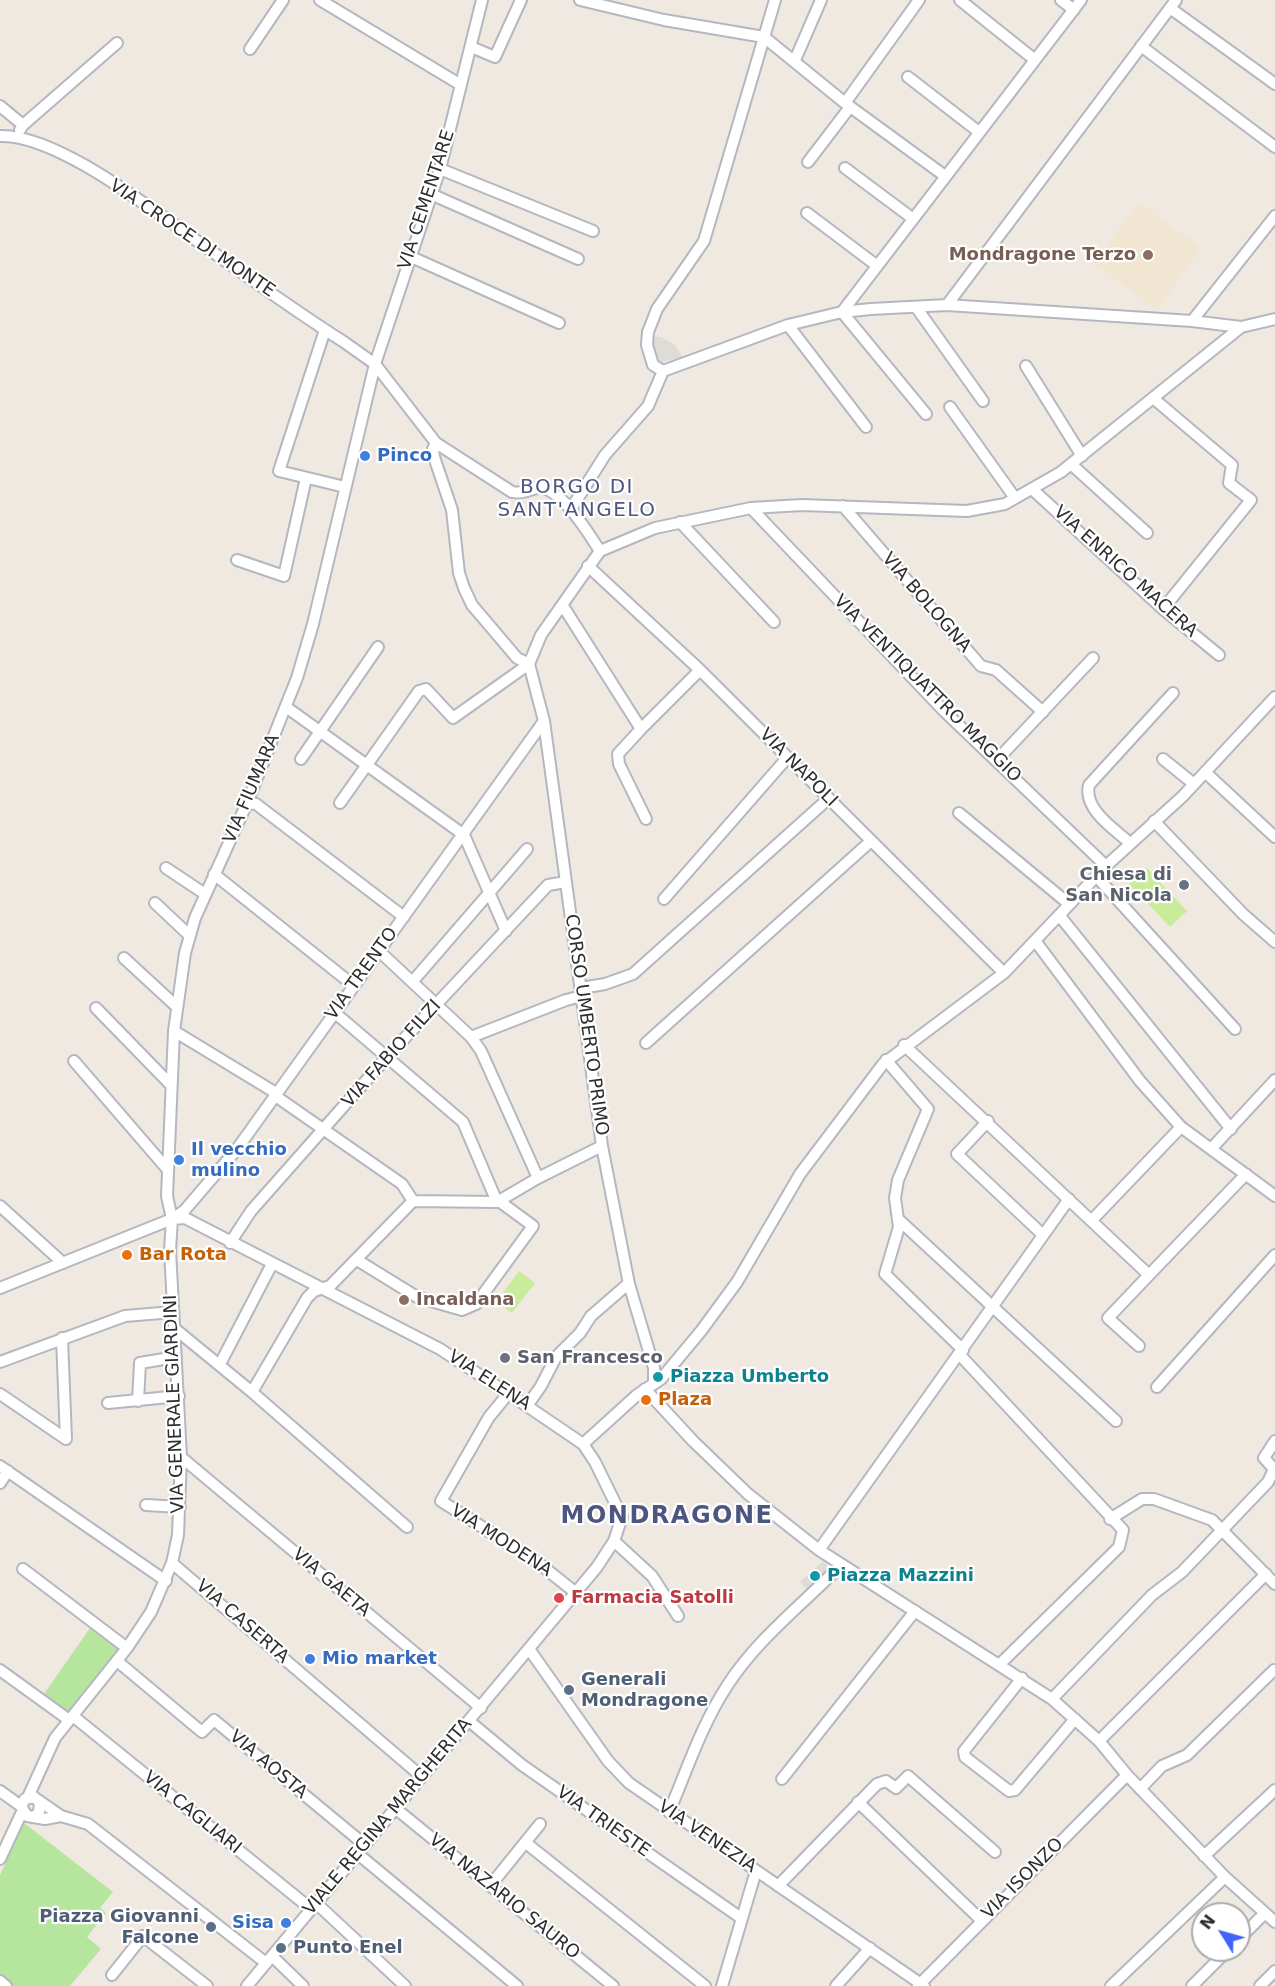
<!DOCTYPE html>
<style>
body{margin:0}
#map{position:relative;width:1275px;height:1986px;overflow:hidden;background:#efe9e1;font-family:"DejaVu Sans",sans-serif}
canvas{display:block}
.north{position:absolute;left:1191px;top:1902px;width:60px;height:60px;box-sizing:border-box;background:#fff;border:2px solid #ababab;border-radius:50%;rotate:307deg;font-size:16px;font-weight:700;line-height:24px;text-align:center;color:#2e2e2e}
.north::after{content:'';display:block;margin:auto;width:21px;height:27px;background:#4264fb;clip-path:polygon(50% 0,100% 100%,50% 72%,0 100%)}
</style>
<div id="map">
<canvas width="1275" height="1986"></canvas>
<div class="north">N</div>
</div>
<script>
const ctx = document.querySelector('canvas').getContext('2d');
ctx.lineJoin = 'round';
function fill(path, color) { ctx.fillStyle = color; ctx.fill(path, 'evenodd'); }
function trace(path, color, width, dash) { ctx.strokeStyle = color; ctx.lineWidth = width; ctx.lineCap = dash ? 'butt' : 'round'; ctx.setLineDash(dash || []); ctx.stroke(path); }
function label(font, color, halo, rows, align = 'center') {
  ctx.font = font + ' "DejaVu Sans",sans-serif'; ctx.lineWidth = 4.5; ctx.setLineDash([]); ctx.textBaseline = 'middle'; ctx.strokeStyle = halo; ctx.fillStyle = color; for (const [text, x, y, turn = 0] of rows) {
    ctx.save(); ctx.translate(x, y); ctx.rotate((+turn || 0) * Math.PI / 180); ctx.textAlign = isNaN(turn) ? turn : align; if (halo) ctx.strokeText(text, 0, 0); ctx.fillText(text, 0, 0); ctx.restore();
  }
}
const education = new Path2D(`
 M1138,202l63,46 -44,62 -63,-47z`);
const green = new Path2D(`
 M90,1628l30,23 -52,60 -24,-17z
 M24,1823l89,69 -13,16 6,5 -19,24 14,12 -31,37h-56l-14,-12v-99z`);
const pitch = new Path2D(`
 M1147,868l40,43 -17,16 -41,-43z
 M519,1271l16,12 -23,30 -15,-12z`);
const plaza = new Path2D(`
 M653,336l9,1 13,8 7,12 -20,5 -6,-3z
 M823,1561l7,8 -22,21 -8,-8z`);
const minor = new Path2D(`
 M320,0l141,85
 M580,0l84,20 100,17 81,66 100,73
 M960,0l75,60
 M1061,0l13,10
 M1170,8l105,76
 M1141,46l134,101
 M471,47l24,10 26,-57
 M250,49l33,-49
 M795,60l26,-60
 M908,77l71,55
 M845,103l74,-103
 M0,106l23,19 -3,5
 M23,125l94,-82
 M0,136c57,-2 152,74 200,107 48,34 95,68 144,99l31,22 61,79 76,49c13,3 22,-6 31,-4 21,5 46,46 57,63
 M808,162l42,-55
 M845,168l67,50
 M440,169l153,62
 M433,195l145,64
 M807,213l69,52
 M409,256l150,67
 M947,305l229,-305
 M916,307l67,94
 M1192,321l83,-105
 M788,325l78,102
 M325,330l-46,141 66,16
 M1026,366l56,90
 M663,371l125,-46 54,-13 29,-3 76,-4 245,16 49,6 34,-8
 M1153,398l79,67 -3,18 22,17 -88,109
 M950,407l65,91
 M926,414l-84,-102 239,-312
 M436,443l-3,6 1,8 18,53 7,63 5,15 8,17 45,53 12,6
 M1071,464l76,69
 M1032,489l131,120 56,46
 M843,506l138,160 15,4 47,42
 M751,508l193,203 162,155
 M571,509l34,-54 43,-49 15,-35 -10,-6 -6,-20 1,-13 9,-23 47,-68 71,-241
 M680,522l94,100
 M237,560l47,16 22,-98
 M588,566l112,104 304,303
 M563,606l78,123 59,-59
 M529,664l12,-29 59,-84 55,-23 96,-20 51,-3 165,6 38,-7 56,-32 180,-145
 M529,664l15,57 58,425 27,138 25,84v15
 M286,707l178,128 42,96
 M641,729l-23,25 1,10 27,55
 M301,759l77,-112
 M1163,759l31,25
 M997,760l96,-102
 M1205,772l70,65
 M247,803l9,1 148,113
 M340,803l79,-112 7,-2 27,29 76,-54
 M959,813l110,91
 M1154,821l89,93 32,28
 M1130,843c-16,-14 -47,-34 -41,-58l84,-92
 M166,868l39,26
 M214,874l139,111
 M1096,876l139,153
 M664,899l123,-141
 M155,903l34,32
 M1059,915l172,214
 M1036,942l104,139 41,46 94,69
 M378,950l93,87 10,14 57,127 64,-32
 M124,958l52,48
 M413,981l114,-132
 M581,988l24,-4 28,-10 195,-175
 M96,1008l74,76
 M334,1012l129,110 34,80
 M174,1031l102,62
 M471,1037l95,-37 16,-4
 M646,1043l225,-202
 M904,1045l245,230 97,-101
 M886,1060l42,49 -30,71 -3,18 4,29 -14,47 78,76
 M74,1061l94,109
 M274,1095l128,89 11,17
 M988,1121l-31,33 86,81
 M1211,1149l64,-69
 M0,1206l63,57
 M172,1219l13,-1 255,131 87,57 56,38 12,18 27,55 -8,24 -17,26 -350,419
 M898,1219l218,202
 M1092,1220l89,-93
 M230,1243l21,-32 136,-154 161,-172 18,-3
 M357,1260l60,37 45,13 14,-6 57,-78 -34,-25
 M0,1288l172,-69 12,-8 53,-62 307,-428
 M174,1328l78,64 55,-94 7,-7 16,-5 83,-85 84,1 41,-24
 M1139,1346l-31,-28 41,-43
 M959,1354l164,176 -4,17 -120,118
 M0,1362l125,-46 48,-4
 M220,1364l52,-100
 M1157,1387l118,-132
 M645,1389l48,52 55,53 71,56 233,149 47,42 28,34 98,102 50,45
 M252,1392l155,135
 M0,1394l66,45 -4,-101
 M508,1394l-19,23 -48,84 95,60 40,32
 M138,1401l2,-38 36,-6
 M108,1403l71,-7
 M527,1406l14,-20 15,-29 24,-24 11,-17 38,-33
 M583,1444l54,-49 24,-16 40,-48 36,-49 63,-108 83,-110 121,-91 102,-107 77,-70 92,-99
 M181,1457l300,251
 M0,1466l166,115
 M0,1483l8,-12
 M146,1505l34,2
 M1110,1519l32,-20h12l58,21 63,64
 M614,1541l38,35 26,40
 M819,1550l250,-351
 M172,1563l249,213
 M23,1569l104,79
 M529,1649l79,112 21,22 295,203
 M117,1661l85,71 12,-12 151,125
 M0,1670l69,50
 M1022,1678l-58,73 1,6 44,34 6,-1 60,-71
 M1052,1699l100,-104 30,-23 86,-90 6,-13 -10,-11 11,-17
 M73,1716l238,193
 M469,1721l53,44 219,153
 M1099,1741l167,-167
 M782,1779l133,-168
 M1140,1789l22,-23 25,-11 87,-85
 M0,1791l21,15
 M28,1797l27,-59 72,-90 24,-36 21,-49 6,-28 3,-78 -11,-207 2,-31 -5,-23 7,-165 11,-78 10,-35 52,-115 50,-125 16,-54 62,-260 65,-195 42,-169
 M38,1800l23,16 27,8 178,139
 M858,1802l124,119
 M395,1808l218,178
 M669,1812c18,-42 33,-88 58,-126 30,-47 76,-82 114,-121
 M35,1816l4,-4 1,-9 -6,-6 -9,2 -4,7 6,10 18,3 16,-3
 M526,1843l179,143
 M358,1854l159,132
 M1204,1856l71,-66
 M0,1859l22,-47
 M490,1886l50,-62
 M778,1886l99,-102 9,-3 10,7 12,-12 87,76
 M316,1903l89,83
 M1239,1939l26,-26
 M272,1956l31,30
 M112,1975l31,-39 64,50
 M0,1981l6,5
 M722,1986l34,-115
 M836,1986l34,-38
 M918,1986l209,-211
 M1111,1986l114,-109
 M1192,1986l36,-36
 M1260,1986l15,-15`);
const markers = [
 [1148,255,6,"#8d6e63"],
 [365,456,6,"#3f7fe0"],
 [1184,885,6,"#6b7280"],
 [179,1160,6,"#3f7fe0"],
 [127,1255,6,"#e8710a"],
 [404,1300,6,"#8d6e63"],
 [505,1358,6,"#6b7280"],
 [658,1377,6,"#0f9aa8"],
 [646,1400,6,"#e8710a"],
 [815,1576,6,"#0f9aa8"],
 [559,1598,6,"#e0444e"],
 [310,1659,6,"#3f7fe0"],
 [569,1690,6,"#5c6f8a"],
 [286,1923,6,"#3f7fe0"],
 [211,1927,6,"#5c6f8a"],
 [281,1948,6,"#5c6f8a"]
];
const streetNames = [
 ["VIA CEMENTARE",427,200,-72],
 ["VIA CROCE DI MONTE",192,239,34],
 ["VIA ENRICO MACERA",1125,572,42],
 ["VIA BOLOGNA",926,603,49],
 ["VIA VENTIQUATTRO MAGGIO",927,689,45],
 ["VIA NAPOLI",798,768,45],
 ["VIA FIUMARA",252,789,-67],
 ["VIA TRENTO",362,974,-54],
 ["CORSO UMBERTO PRIMO",586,1025,82],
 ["VIA FABIO FILZI",392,1054,-48],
 ["VIA ELENA",489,1381,33],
 ["VIA GENERALE GIARDINI",175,1404,-92],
 ["VIA MODENA",501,1541,33],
 ["VIA GAETA",331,1583,40],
 ["VIA CASERTA",242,1622,41],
 ["VIA AOSTA",268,1765,40],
 ["VIA CAGLIARI",192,1813,39],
 ["VIALE REGINA MARGHERITA",388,1817,-50],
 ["VIA TRIESTE",603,1822,35],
 ["VIA VENEZIA",707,1837,34],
 ["VIA ISONZO",1023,1879,-45],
 ["VIA NAZARIO SAURO",504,1897,39]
];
const educationNames = [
 ["Mondragone Terzo",1136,255],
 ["Incaldana",416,1300,"left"]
];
const shopNames = [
 ["Pinco",377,456],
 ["Il vecchio",191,1150],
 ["mulino",191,1171],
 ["Mio market",322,1659],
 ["Sisa",274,1923,"right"]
];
const worshipNames = [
 ["Chiesa di",1172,875],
 ["San Nicola",1172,896],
 ["San Francesco",517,1358,"left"]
];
const foodNames = [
 ["Bar Rota",139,1255],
 ["Plaza",658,1400]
];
const cultureNames = [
 ["Piazza Umberto",670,1377],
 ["Piazza Mazzini",827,1576]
];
const healthNames = [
 ["Farmacia Satolli",571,1598]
];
const serviceNames = [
 ["Generali",581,1680],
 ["Mondragone",581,1701],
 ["Piazza Giovanni",199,1917,"right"],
 ["Falcone",199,1938,"right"],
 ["Punto Enel",293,1948]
];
const neighbourhoodNames = [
 ["BORGO DI",577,488],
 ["SANT'ANGELO",577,511]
];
const districtNames = [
 ["MONDRAGONE",667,1517]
];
fill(education, '#f0e6d1');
fill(green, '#b6e59e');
fill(pitch, '#c9ec9a');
fill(plaza, '#dfdcd8');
trace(minor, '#b4b7c1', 14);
trace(minor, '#fff', 10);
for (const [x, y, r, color] of markers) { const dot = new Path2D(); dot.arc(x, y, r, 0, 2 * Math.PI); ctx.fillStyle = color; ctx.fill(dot); trace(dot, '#fff', 2); }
label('18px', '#2e2e2e', '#fff', streetNames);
label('bold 18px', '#785e54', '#fff', educationNames, 'right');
label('bold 18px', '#366cbe', '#fff', shopNames, 'left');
label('bold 18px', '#5b616d', '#fff', worshipNames, 'right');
label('bold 18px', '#c56008', '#fff', foodNames, 'left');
label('bold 18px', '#0d838f', '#fff', cultureNames, 'left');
label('bold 18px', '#be3a42', '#fff', healthNames, 'left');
label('bold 18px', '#4e5e75', '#fff', serviceNames, 'left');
ctx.letterSpacing = '1.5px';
label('20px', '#4d5680', '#fff', neighbourhoodNames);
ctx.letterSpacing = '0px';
ctx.letterSpacing = '1.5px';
label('bold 24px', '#4d5680', '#fff', districtNames);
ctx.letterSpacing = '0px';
</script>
